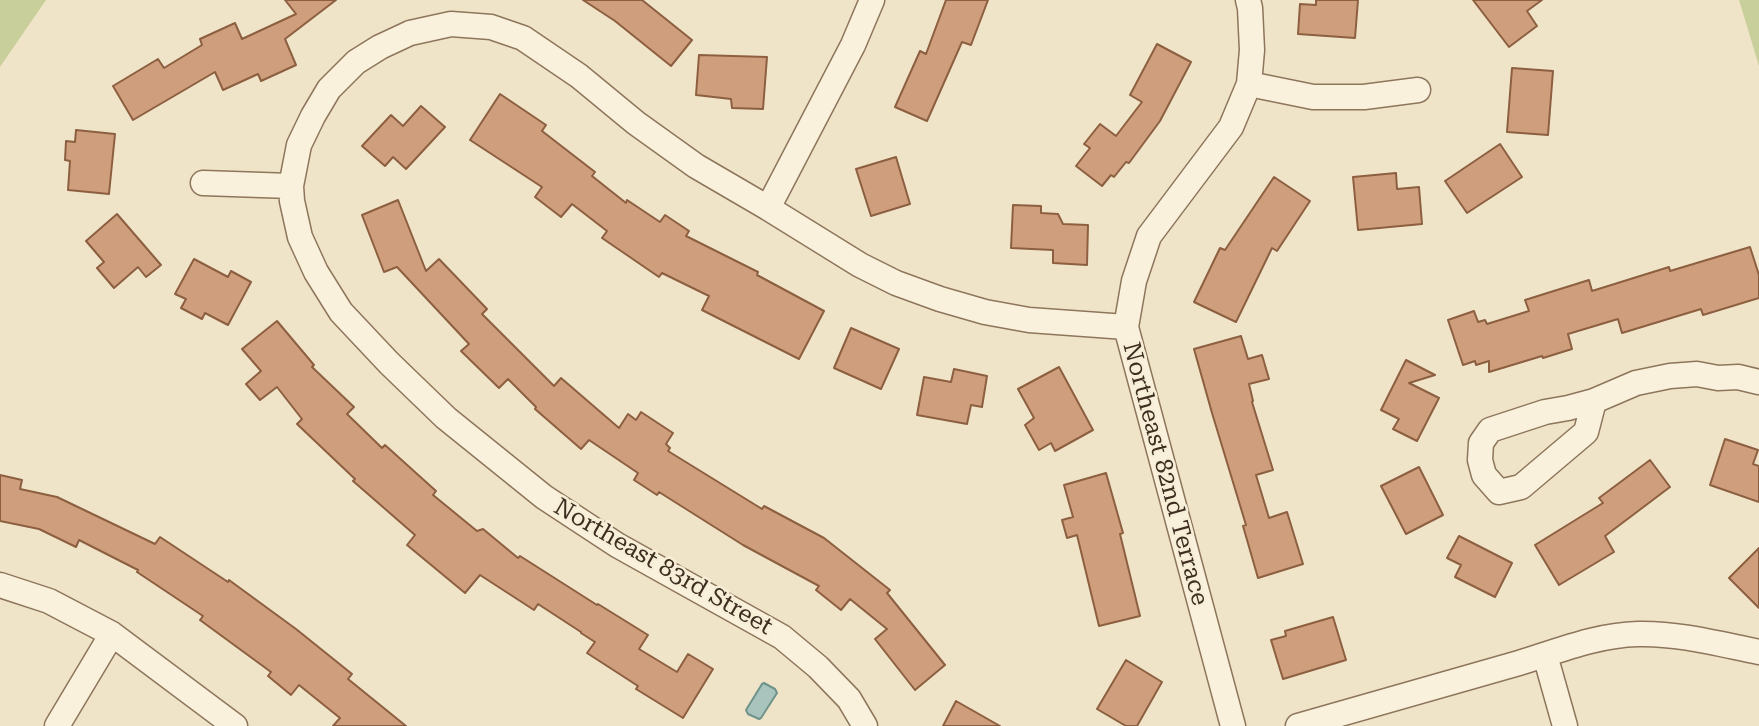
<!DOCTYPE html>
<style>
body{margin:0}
canvas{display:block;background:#f0e4c8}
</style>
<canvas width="1759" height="726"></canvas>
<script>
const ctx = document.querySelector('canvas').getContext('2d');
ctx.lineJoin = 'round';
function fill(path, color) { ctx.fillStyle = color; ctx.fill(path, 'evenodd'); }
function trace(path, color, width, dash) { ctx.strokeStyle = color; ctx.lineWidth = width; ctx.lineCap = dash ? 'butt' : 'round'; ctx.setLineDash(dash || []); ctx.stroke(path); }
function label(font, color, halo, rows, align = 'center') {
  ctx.font = font + ' "Roboto Serif",serif'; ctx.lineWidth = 5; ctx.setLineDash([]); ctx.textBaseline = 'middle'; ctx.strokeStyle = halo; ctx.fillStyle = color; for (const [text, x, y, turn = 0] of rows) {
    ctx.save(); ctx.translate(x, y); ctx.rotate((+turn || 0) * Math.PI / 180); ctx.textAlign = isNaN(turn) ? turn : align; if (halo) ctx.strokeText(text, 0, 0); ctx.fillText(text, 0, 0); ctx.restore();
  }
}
const green = new Path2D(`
 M0,0h46l-46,67z
 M1739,0h20v66z`);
const water = new Path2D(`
 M764,683l11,6 2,4 -16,25 -2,1 -11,-5 -2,-4 16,-26z`);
const building = new Path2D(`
 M285,0h51l-51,39 11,26 -35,16 -3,-7 -35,16 -8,-18 -82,48 -20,-34 45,-27 6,9 38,-23 -2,-6 35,-16 7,16 54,-25z
 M583,0h59l50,40 -21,26 -56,-45z
 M946,0h42l-17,45 -9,-3 -35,79 -32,-14 25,-56 6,3z
 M1316,0h42l-3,38 -57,-4 2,-30 16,1z
 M1473,0h69l-15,11 10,15 -28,21z
 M1157,44l34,18 -31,59 -31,42 -3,-1 -12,15 -3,-2 -9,11 -26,-20 14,-18 -6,-4 16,-20 16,12 26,-34 -12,-7z
 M699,55l68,2 -4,52 -31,-1 -1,-9 -35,-4z
 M1512,68l41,3 -5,64 -41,-3z
 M500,94l46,31 -4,6 53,41 -3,4 34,27 1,-3 33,22 5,-7 24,16 -3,5 72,36 -1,3 67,36 -25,48 -97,-49 7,-14 -47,-23 -3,4 -57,-39 5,-7 -35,-27 -11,13 -26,-20 7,-10 -72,-47z
 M421,106l24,21 -39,42 -13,-12 -8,9 -23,-20 29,-31 12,11z
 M76,130l39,4 -6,60 -41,-4 2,-29 -5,-1 1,-19 9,1z
 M1500,144l22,33 -55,36 -22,-32z
 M896,157l14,47 -39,12 -15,-47z
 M1396,173l1,16 22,-2 3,37 -64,6 -5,-53z
 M1274,177l36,24 -33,50 -5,-3 -36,74 -42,-20 26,-54 5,2z
 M398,200l28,71 13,-12 48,50 -5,5 72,72 7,-8 58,50 9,-14 8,6 5,-8 32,21 -7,11 4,4 -2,3 94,58 2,-3 60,32 66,52 -3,3 58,72 -30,25 -40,-51 12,-10 -37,-30 -9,11 -25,-20 3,-4 -76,-41 -84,-53 -2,3 -23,-15 4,-7 -49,-33 -8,9 -46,-40 1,-2 -28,-28 -9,9 -38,-37 8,-7 -72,-77 -13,5 -22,-57z
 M1013,205l28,1v7l17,1 5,10 25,1 -1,40 -34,-2v-13l-42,-2z
 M117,214l44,51 -15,12 -8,-10 -24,21 -17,-20 7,-6 -18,-21z
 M1750,247l9,28v23l-56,17 -2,-6 -79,24 -4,-14 -50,15 4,15 -29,9 -1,-2 -53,16v-11l-13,4 -1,-4 -12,4 -15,-45 26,-9 4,11 7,-2 2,4 42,-13 -4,-11 64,-20 3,11 77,-24 1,4z
 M194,259l34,18 3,-6 20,11 -23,43 -23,-12 -3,6 -21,-11 5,-9 -11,-5z
 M277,321l37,44 -2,2 42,40 -7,7 35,34 3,-3 51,46 -3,4 44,36 6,-2 35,29 2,-2 77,49 1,-1 50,31 -9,14 38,23 11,-18 25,15 -30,49 -47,-29 2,-3 -51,-33 8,-11 -14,-9v-1l-43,-28 -4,6 -54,-35 -15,18 -58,-48 8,-10 -62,-54 2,-2 -58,-55 5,-5 -25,-32 -17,13 -14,-16 15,-13 -19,-22z
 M851,328l48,21 -18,40 -47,-21z
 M1241,336l7,23 14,-4 7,24 -20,5 4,17 -1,1 21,68 -17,5 13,43 18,-6 16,52 -45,14 -15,-52 3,-1 -34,-112 -18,-64z
 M1406,360l29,15 -26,8 30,15 -22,43 -24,-12 6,-10 -18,-9z
 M1059,367l34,63 -38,21 -4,-8 -12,7 -14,-25 9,-7 -16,-29z
 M954,369l33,7 -5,31 -11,-2 -4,19 -50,-9 7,-38 27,5z
 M1725,439l33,11 -5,14 6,2v36l-49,-17z
 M1650,460l20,27 -65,49 9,16 -55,33 -24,-40 68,-42 -4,-5z
 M1419,467l24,48 -37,19 -25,-48z
 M1106,473l17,60 -3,1 20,82 -41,10 -22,-91 -10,3 -5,-18 11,-3 -9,-32z
 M0,475l22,5 -2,9 37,8 98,47 5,-7 68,45 1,-2 67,49 56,45 -4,5 58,47h-73l7,-8 -41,-33 -8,10 -23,-19 3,-4 -71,-52 3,-4 -66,-44 1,-2 -59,-30 -3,7 -37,-18 -39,-8z
 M1459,536l53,27 -17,34 -40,-20 6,-12 -14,-7z
 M1759,548v60l-30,-30z
 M1333,617l13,43 -63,19 -12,-39 15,-4 -1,-5z
 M1126,660l36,22 -25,44h-11l-29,-17z
 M956,701l44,25h-57z`);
const minor = new Path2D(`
 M1249,84l64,13h51l54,-7
 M203,183l88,3
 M768,208l85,-163 19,-45
 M1594,401l-8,31 -65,55 -22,5 -15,-17 -4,-15 1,-17 9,-13 55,-18 23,-4 26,-7 42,-18 34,-7 27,-2 21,4 20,-1 21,5
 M0,585l49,16 63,33 123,92
 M1545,655l20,71
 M57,726l55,-92
 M865,726l-16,-27 -31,-32 -36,-30 -165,-92 -73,-48 -98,-79 -57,-55 -48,-51 -25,-40 -16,-35 -8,-36 -1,-15 8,-41 14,-29 16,-27 27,-27 24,-15 30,-14 41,-9 40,3 32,11 56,38 57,47 60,43 72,42 92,57 36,18 44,16 45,13 44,8 97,7
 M1233,726l-107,-399 8,-46 15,-45 82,-109 18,-43 3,-34 -2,-42 -2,-8
 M1298,726c73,-21 147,-42 221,-63 39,-12 77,-28 119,-29 41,-1 81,10 121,18`);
const streetNames = [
 ["Northeast 82nd Terrace",1165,474,75],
 ["Northeast 83rd Street",663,567,30]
];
fill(green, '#c9cf9b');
fill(water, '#a9c4bc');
trace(water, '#6f938a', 2);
fill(building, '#cf9f7d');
trace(building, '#8d5f41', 2);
trace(minor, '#8d765c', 27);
trace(minor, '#faf1dc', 24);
label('24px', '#3d2e20', '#f7eed8', streetNames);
</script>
